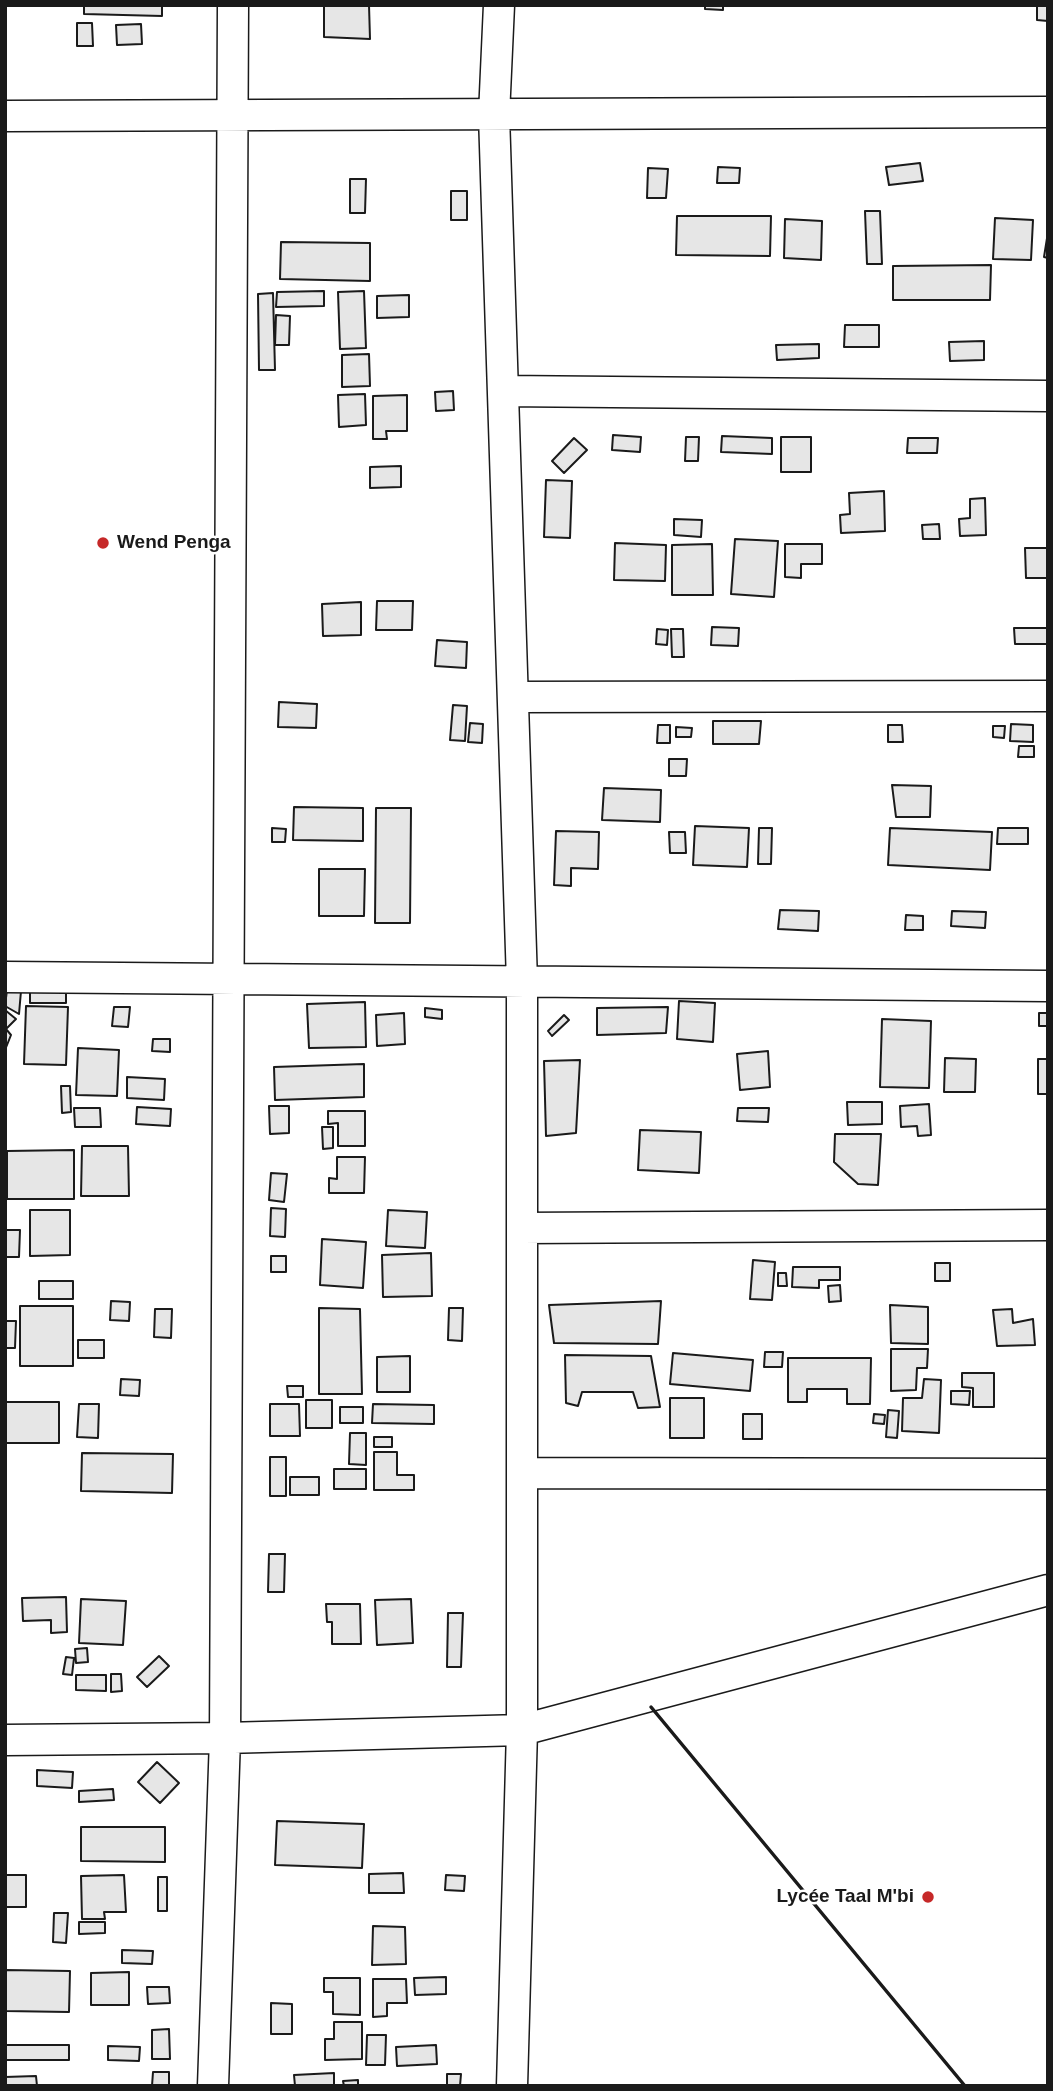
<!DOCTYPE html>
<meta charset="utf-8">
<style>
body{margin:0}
#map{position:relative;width:1053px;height:2091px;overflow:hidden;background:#fff;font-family:Helvetica,sans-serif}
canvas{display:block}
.frame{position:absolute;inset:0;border:7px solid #1a1a1a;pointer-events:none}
</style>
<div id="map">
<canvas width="1053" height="2091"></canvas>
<div class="frame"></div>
</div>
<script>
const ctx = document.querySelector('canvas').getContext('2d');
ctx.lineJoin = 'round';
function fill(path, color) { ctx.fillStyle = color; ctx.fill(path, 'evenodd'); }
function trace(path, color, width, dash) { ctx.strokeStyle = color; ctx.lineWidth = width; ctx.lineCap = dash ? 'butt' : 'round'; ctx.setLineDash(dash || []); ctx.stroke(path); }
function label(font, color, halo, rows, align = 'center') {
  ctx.font = font + ' Helvetica,sans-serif'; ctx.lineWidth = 5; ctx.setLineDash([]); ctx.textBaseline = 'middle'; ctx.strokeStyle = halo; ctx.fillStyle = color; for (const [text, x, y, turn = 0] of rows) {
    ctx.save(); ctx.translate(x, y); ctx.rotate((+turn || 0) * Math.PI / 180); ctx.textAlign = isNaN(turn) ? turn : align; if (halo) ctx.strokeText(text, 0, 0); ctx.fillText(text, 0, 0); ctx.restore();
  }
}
const building = new Path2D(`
 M84,5h78v11l-78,-2z
 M324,5h45l1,34 -46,-2z
 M705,5h18v5l-18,-1z
 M1037,5h11v16l-11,-1z
 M77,23h15l1,23h-16z
 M141,24l1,20 -25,1 -1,-20z
 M920,163l3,18 -34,4 -3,-18z
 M718,167l22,1 -1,15h-22z
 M648,168l20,1 -2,29h-19z
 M350,179h16l-1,34h-15z
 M451,191h16v29h-16z
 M865,211h15l2,53h-15z
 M677,216h94l-1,40 -94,-1z
 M995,218l38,2 -2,40 -38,-1z
 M785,219l37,2 -1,39 -37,-2z
 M1048,232v26l-4,-1z
 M281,242l89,1v38l-90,-2z
 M991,265l-1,35h-97v-34z
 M324,291v15l-48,1 1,-15z
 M364,291l2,57 -26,1 -2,-57z
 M273,293l2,77h-16l-1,-76z
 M409,295v22l-32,1v-22z
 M276,315l14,1 -1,29h-14z
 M845,325h34v22h-35z
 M984,341v19l-34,1 -1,-19z
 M819,344v14l-42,2 -1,-15z
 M369,354l1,32 -28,1v-32z
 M453,391l1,19 -18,1 -1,-19z
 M365,394l1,31 -27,2 -1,-32z
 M407,395v36h-21l1,8h-14v-43z
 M613,435l28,2 -1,15 -28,-2z
 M722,436l50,2v16l-51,-2z
 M686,437h13l-1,24h-13z
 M781,437h30v35h-30z
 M574,438l13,12 -23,23 -12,-12z
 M908,438h30l-1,15h-30z
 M401,466v21l-31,1v-21z
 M546,480l26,1 -2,57 -26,-1z
 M884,491l1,40 -44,2 -1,-18 10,-1 -1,-21z
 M985,498l1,37 -26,1 -1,-17 11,-1v-19z
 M674,519l28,1 -1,17 -27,-2z
 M939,524l1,15h-17l-1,-14z
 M735,539l43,2 -4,56 -43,-3z
 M615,543l51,2 -1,36 -51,-1z
 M712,544l1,51h-41v-50z
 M785,544h37v20h-21v14l-16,-1z
 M1025,548h23v30h-22z
 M377,601h36l-1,29h-36z
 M361,602v33l-38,1 -1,-32z
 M712,627l27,1 -1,18 -27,-1z
 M1014,628h34v16h-33z
 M657,629l11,1 -1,15 -11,-1z
 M671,629h12l1,28h-12z
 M437,640l30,2 -1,26 -31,-2z
 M279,702l38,2 -1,24 -38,-1z
 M453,705l14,1 -2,35 -15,-1z
 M713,721h48l-2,23h-46z
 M470,723l13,1 -1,19 -14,-1z
 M1011,724l22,1v17l-23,-1z
 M658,725h12v18h-13z
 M888,725h14l1,17h-15z
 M993,726h12l-1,12 -11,-1z
 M676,727l16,1 -1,9h-15z
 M1019,746h15v11h-16z
 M669,759h18l-1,17h-17z
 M892,785l39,1 -1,31h-34z
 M604,788l57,2 -1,32 -58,-2z
 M294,807l69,1v33l-70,-1z
 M376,808h35l-1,115h-35z
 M695,826l54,2 -2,39 -54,-2z
 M272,828l14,1 -1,13h-13z
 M759,828h13l-1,36h-13z
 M890,828l102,4 -2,38 -102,-5z
 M998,828h30v16h-31z
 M556,831l43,1 -1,37 -27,-1v18l-17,-1z
 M669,832h16l1,21h-16z
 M319,869h46l-1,47h-45z
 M780,910l39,1 -1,20 -40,-2z
 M952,911l34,1 -1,16 -34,-2z
 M906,915l17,1v14h-18z
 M30,989l36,1v13h-36z
 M7,990l14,1 -2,23 -14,-8z
 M679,1001l36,2 -2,39 -36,-3z
 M365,1002l1,45 -57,1 -2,-44z
 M26,1006l42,1 -2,58 -42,-1z
 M114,1007h16l-2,20 -16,-1z
 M668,1007l-2,26 -69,2v-27z
 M425,1008l17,2v9l-17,-2z
 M5,1010l11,9 -10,10 5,6 -6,15z
 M404,1013l1,31 -28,2 -1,-31z
 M1039,1013h9v13h-9z
 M564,1015l5,5 -17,16 -4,-5z
 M882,1019l49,2 -2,67 -49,-1z
 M153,1039h17v13l-18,-1z
 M78,1048l41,2 -2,46 -41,-1z
 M768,1051l2,36 -30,3 -3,-36z
 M945,1058l31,1 -1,33h-31z
 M1038,1059h10v35h-10z
 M580,1060l-4,73 -30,3 -2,-75z
 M364,1064v33l-89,3 -1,-33z
 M127,1077l38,2 -1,21 -37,-2z
 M61,1086h9l1,26 -9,1z
 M847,1102h35v22l-34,1z
 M929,1104l2,31 -13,1 -1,-10 -16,1 -1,-21z
 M269,1106h20v27l-19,1z
 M137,1107l34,2 -1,17 -34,-2z
 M74,1108h26l1,19h-26z
 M738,1108h31l-1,14 -31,-1z
 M328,1111h37v35h-27v-23l-10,1z
 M322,1127h11v21l-10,1z
 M640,1130l61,2 -2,41 -61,-3z
 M835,1134h46l-3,51 -20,-1 -24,-22z
 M82,1146h46l1,50h-48z
 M74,1150v49h-67v-48z
 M337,1157h28l-1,36h-35v-15l8,1z
 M271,1173l16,1 -3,28 -15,-2z
 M271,1208l15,1 -1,28 -15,-1z
 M30,1210h40v45l-40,1z
 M388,1210l39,2 -2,36 -39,-2z
 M5,1230h15l-1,27h-14z
 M322,1239l44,3 -3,46 -43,-3z
 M431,1253l1,43 -49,1 -1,-42z
 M271,1256h15v16h-15z
 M753,1260l22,2 -3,38 -22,-1z
 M935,1263h15v18h-15z
 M793,1267h47v13h-21v8l-27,-1z
 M778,1273h8l1,13h-9z
 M39,1281h34v18h-34z
 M840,1285l1,16 -12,1 -1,-16z
 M111,1301l19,1 -1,19 -19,-1z
 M661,1301l-3,43 -104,-1 -5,-38z
 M890,1305l38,2v37l-37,-1z
 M20,1306h53v60h-53z
 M319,1308l41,1 2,85h-43z
 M449,1308h14l-1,33 -14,-1z
 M155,1309h17l-1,29 -17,-1z
 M1012,1309l1,14 20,-4 2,26 -38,1 -4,-36z
 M5,1321h11l-1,27h-10z
 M78,1340h26v18h-26z
 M891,1349h37l-1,19h-10l-1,22 -25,1z
 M765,1352h18l-1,15h-18z
 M673,1353l80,7 -3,31 -80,-7z
 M565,1355l86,1 9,51 -22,1 -5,-16h-51l-4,14 -12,-3z
 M410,1356v36h-33v-35z
 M788,1358h83l-1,46h-23v-15h-40v13h-19z
 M962,1373h32v34h-21v-19l-11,-1z
 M121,1379l19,1 -1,16 -19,-1z
 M924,1379l17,1 -2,53 -37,-2 1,-33h19z
 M287,1386h16v11h-15z
 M951,1391h19l-1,14 -18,-1z
 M670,1398h34v40h-34z
 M306,1400h26v28h-26z
 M5,1402h54v41h-54z
 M79,1404h20l-1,34 -21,-1z
 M270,1404h29l1,32h-30z
 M373,1404l61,1v19l-62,-1z
 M340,1407h23v16h-23z
 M888,1410l11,1 -2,27 -11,-1z
 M743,1414h19v25h-19z
 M874,1414l11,1 -1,9 -11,-1z
 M350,1433h16v32l-17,-1z
 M374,1437h18v10h-18z
 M374,1452h23v23h17v15h-40z
 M82,1453l91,1 -1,39 -91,-2z
 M270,1457h16v39h-16z
 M334,1469h32v20h-32z
 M290,1477h29v18h-29z
 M269,1554h16l-1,38h-16z
 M66,1597l1,35 -16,1v-13l-28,1 -1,-23z
 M81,1599l45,2 -3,44 -44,-2z
 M411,1599l2,44 -36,2 -2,-45z
 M326,1604h34l1,40h-29v-22h-5z
 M448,1613h15l-2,54h-14z
 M87,1648l1,14 -12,1 -1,-14z
 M159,1656l10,10 -22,21 -10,-10z
 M66,1657l8,1 -2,17 -9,-1z
 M111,1674h10l1,17 -11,1z
 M76,1675h30v16l-30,-1z
 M157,1762l22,21 -19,20 -22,-21z
 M37,1770l36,2 -1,16 -35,-2z
 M113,1789l1,11 -35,2v-11z
 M277,1821l87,3 -2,44 -87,-3z
 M81,1827h84v35l-84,-1z
 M403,1873l1,20h-35v-19z
 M5,1875h21v32h-21z
 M124,1875l2,37h-22l1,7h-23l-1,-43z
 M446,1875l19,1 -1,15 -19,-1z
 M158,1877h9v34h-9z
 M54,1913h14l-2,30 -13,-1z
 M79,1922h26v11l-26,1z
 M373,1926l32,1 1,37 -34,1z
 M122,1950l31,1 -1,13 -30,-1z
 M5,1970l65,1 -1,41 -64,-1z
 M129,1972v33h-38v-32z
 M446,1977v17l-31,1 -1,-17z
 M324,1978h36v37l-27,-1v-22h-9z
 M373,1979h33l1,24h-20v13l-14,1z
 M147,1987h22l1,16 -22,1z
 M271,2003l21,1v30h-21z
 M334,2022h28v37l-37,1v-21h9z
 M169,2029l1,30h-18v-29z
 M367,2035h19l-1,30h-19z
 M5,2045h64v15h-64z
 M436,2045l1,19 -40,2 -1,-19z
 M108,2046l32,1 -1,14 -31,-1z
 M153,2072h16v14h-17z
 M334,2073v13h-39l-1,-11z
 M447,2074h14l-1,12h-13z
 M36,2076l1,10h-32v-9z
 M358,2080v6h-14l-1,-5z`);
const street = new Path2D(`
 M499,5l-5,110 28,867v748l-10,356
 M5,116l1043,-4
 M503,391l545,5
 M513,697l535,-1
 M5,977l1043,9
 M522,1228l526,-3
 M524,1473l524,1
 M5,1740l220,-2 297,-8 526,-140
 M213,2086l12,-348 8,-1733`);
const wall = new Path2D(`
 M651,1707l314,379`);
const markers = [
 [103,543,7,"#c62828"],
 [928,1897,7,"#c62828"]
];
const poiNames = [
 ["Wend Penga",117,543],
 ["Lycée Taal M'bi",914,1897,"right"]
];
fill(building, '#e6e6e6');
trace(building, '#1a1a1a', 2);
trace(street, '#1a1a1a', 33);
trace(street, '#fff', 30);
trace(wall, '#1a1a1a', 3.5);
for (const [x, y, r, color] of markers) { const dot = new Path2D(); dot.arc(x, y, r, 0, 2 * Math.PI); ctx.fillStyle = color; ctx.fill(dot); trace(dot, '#fff', 2.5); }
label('bold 19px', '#1a1a1a', '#fff', poiNames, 'left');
</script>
